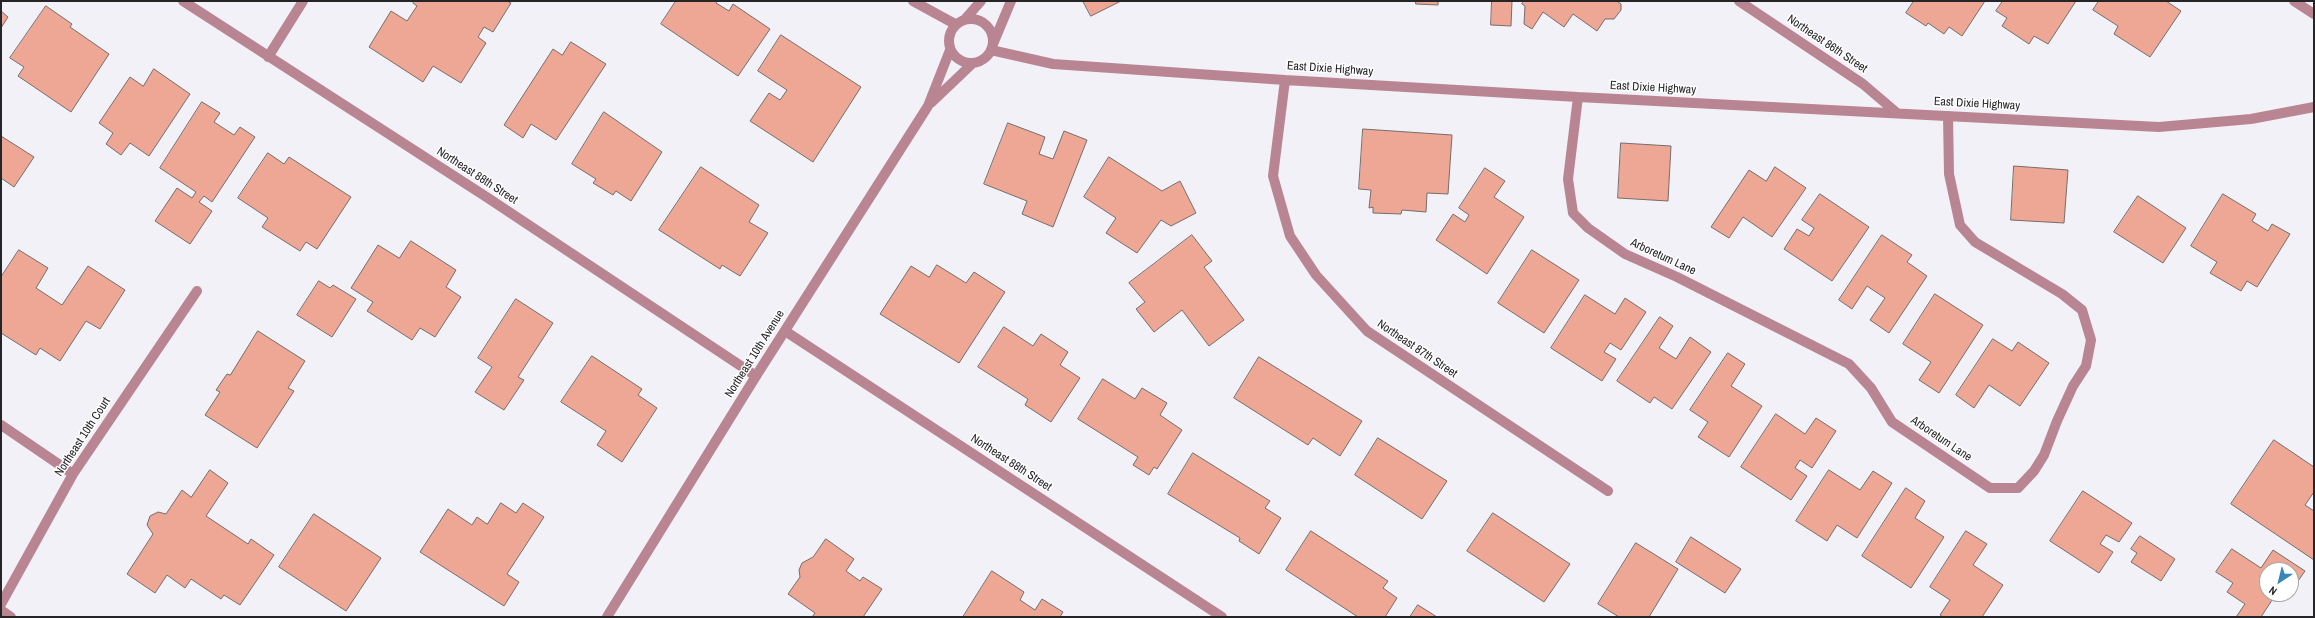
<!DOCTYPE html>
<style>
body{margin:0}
#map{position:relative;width:2315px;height:618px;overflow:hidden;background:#f3f1f8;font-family:"Archivo Narrow",sans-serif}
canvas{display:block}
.frame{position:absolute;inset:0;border:2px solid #252427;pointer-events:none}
.north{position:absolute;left:2259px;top:562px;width:40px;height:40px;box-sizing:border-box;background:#fff;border:1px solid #a8a7a9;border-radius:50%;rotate:215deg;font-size:11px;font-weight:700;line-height:16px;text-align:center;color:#252427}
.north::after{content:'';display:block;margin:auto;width:14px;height:18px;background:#3487b7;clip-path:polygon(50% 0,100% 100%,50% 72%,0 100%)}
</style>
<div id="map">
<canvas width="2315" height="618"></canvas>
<div class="frame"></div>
<div class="north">N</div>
</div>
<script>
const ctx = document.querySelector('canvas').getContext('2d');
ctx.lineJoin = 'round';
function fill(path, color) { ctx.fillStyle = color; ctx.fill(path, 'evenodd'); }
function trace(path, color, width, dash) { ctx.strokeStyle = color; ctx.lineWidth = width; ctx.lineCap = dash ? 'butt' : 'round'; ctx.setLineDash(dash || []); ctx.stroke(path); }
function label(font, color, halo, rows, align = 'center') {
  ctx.font = font + ' "Archivo Narrow",sans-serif'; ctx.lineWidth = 3; ctx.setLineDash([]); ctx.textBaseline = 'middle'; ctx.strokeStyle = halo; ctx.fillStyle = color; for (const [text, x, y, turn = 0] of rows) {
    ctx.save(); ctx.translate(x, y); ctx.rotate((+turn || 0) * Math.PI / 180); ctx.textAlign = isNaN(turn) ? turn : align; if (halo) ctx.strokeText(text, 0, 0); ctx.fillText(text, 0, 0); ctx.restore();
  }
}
const building = new Path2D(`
 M415,1h92l4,2 -18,29 -9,-5 -6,10 8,6 -25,40 -28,-17 -10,16 -54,-35 22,-36 16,10 10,-15 -4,-3z
 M676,1h41l-1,2 13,8 4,-7 37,25 -32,47 -77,-52z
 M1083,1h38l-30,15z
 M1416,1h22v4l-22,-1z
 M1492,1h20l-1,25 -20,-1z
 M1524,1h93l4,3v6l-7,9h-9l-8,12 -24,-17 -9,13 -21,-15 -11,17 -8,-5 1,-18 -3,-2z
 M1914,1h71l-23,35 -13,-9 -5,7 -16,-11 -2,3 -20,-13z
 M2003,1h73l-28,43 -14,-8 -5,8 -27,-18 5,-8 -11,-7z
 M2099,1h67l15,10 -31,46 -36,-23 4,-8 -25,-16z
 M46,6l26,18 -2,3 39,27 -38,58 -53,-36 6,-9 -14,-9z
 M1,11l7,6 -7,11z
 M781,35l80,52 -48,75 -63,-41 19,-28 11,7 7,-10 -29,-19z
 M571,42l35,22 -50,76 -25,-16 -8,14 -19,-13 49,-76 9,6z
 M154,69l36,25 -41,62 -19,-13 -9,12 -15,-11 7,-11 -14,-10 31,-46 13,9z
 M202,102l18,11 -6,9 20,13 6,-8 15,10 -43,65 -8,-6 -5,6 13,9 -22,33 -35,-23 22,-33 15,10 4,-6 -36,-24z
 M604,112l58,40 -31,49 -15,-10 -3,4 -20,-12 3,-4 -24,-15z
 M1008,123l37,14 -6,17 14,5 11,-28 23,9 -34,87 -31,-13 5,-13 -43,-17z
 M1363,129l89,6 -4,59 -21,-1 -1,19 -24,-2 -1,4 -28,-1v-6l-4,1 2,-18 -12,-1z
 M1,136l33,21 -20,30 -13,-9z
 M1621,143l50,3 -3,55 -50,-3z
 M268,153l16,11 5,-7 62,40 -34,52 -11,-7 -6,9 -38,-24 6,-9 -30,-20z
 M1109,157l53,34 18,-10 16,32 -25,13 -10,-6 -24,33 -31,-20 10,-15 -32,-21z
 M2014,166l54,4 -4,53 -53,-3z
 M701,167l58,38 -10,17 19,11 -28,43 -18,-11 -2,4 -61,-39z
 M1775,167l31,21 -34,49 -29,-20 -14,21 -18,-11 38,-57 17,11z
 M1485,168l20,13 -11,16 30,20 -37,57 -51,-34 17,-26 12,8 4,-7 -10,-7z
 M1820,194l49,33 -37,54 -48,-32 13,-20 12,7 5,-8 -12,-8z
 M2223,194l33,20 -4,7 16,10 4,-7 18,10 -33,53 -10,-6 -6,10 -31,-18 7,-11 -26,-16z
 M2138,196l48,32 -23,35 -49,-31z
 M1192,235l20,26 -8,6 40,53 -35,26 -27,-36 -28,22 -18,-23 9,-7 -16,-19z
 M1882,235l30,20 -5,7 20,14 -38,57 -19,-13 15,-22 -18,-12 -15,23 -13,-9z
 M411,241l45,29 -10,17 15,10 -26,40 -15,-9 -8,12 -45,-29 6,-9 -22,-14 27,-43 21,13z
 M19,250l29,18 -12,20 26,17 26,-39 37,24 -25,39 -14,-8 -26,40 -20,-13 -4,7 -35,-22v-56z
 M1532,250l47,30 -35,53 -46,-30z
 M937,265l29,18 8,-11 31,20 -46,71 -79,-49 31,-48 18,11z
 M319,281l11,7 3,-3 23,14 -24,38 -35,-22z
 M1935,294l48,31 -44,68 -20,-13 12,-18 -28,-18z
 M1585,295l30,19 10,-16 21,14 -25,38 -11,-7 -6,9 12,7 -14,22 -51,-33z
 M516,299l37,24 -35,54 6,3 -20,30 -29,-18 17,-25 -14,-9z
 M1660,317l13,9 -14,22 17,11 14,-22 21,15 -39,57 -18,-12 -4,6 -33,-22z
 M1004,327l29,19 8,-12 27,18 -8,13 20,13 -29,44 -26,-17 3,-6 -50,-32z
 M258,331l47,30 -17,27 6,3 -37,57 -52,-33 15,-23 -4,-2 11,-16 3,1z
 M1993,339l19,12 6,-9 31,21 -29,43 -31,-21 -15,23 -18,-13z
 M1728,353l17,11 -14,22 31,20 -33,51 -31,-20 10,-15 -18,-12z
 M592,356l50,33 -4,6 19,13 -35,54 -25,-17 9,-14 -45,-29z
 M1259,357l103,64 -22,35 -27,-18 -5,7 -74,-47z
 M1103,379l32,20 7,-11 25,15 -7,12 22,15 -25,39 -3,-2 -5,8 -16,-10 5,-8 -60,-38z
 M1776,414l29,20 11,-16 20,13 -24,37 -12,-8 -5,8 12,8 -16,24 -50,-33z
 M1378,438l69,43 -25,38 -67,-44z
 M2274,440l40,27v25l-9,13 9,6v49l-83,-56z
 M1193,453l77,48 -5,7 16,10 -22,36 -20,-13 1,-3 -72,-44z
 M210,470l18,13 -22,33 42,28 3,-5 23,16 -34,50 -16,-10 -3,4 -30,-20 -6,9 -18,-13 -12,18 -28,-19 26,-40 -6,-9 3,-9 8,-4 8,2 16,-24 9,7z
 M1829,470l31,20 13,-19 19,12 -35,55 -20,-13 -10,16 -31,-20z
 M1906,488l19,13 -10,17 29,19 -33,51 -49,-32z
 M2083,491l49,32 -13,19 -13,-7 -6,9 13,8 -14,21 -49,-32z
 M501,503l15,10 7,-10 21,14 -37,57 12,8 -15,24 -84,-54 28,-43 24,16 5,-8 10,7z
 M1493,513l77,51 -26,38 -77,-51z
 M314,514l67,44 -35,53 -67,-44z
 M1311,531l77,50 -5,7 14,10 -12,19h-27l-72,-47z
 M1966,531l21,13 -14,21 30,20 -21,32h-39l-3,-2 10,-15 -20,-13z
 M2140,536l35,23 -14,22 -30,-19 6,-9 -6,-4z
 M1691,537l50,32 -16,24 -49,-31z
 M826,539l28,20 -8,12 14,10 3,-4 19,12 -19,28h-51l3,-4 -27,-19 12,-17 -1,-7 3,-7 11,-6z
 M1636,543l42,26 -29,48h-30l-21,-13z
 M2232,549l29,19 12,-18 32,21 -14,20v-21h-24v24h9l-15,23h-25l9,-13 -18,-12 6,-9 -17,-11z
 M992,571l32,21 -4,8 15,10 7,-11 21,13 -3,5h-97z
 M1418,605l19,12h-27z`);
const minor = new Path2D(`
 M183,1l305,197 268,178
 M913,1l42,23
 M1739,1l124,83 34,29
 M2294,1l20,13
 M991,50l62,14 232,16 293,17 581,30 92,-8 63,-12
 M268,57l35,-56
 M1285,80l-12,96 17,60 26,39 51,56 241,160
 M1578,97l-10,82 5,34 15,15 37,26 52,23 172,87 22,24 21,34 98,66h28l16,-17 10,-16 13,-34 16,-35 13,-20 5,-26 -9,-30 -20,-16 -87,-52 -15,-17 -11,-51 -1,-58
 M785,331l437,286
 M1,425l72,49
 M1,604l72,-130 124,-183
 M1,610l10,7`);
const tertiary = new Path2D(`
 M966,18l15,-17
 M949 41a22 22 0 1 1 44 0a22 22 0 1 1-44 0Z
 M993,44l18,-43
 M931,103l42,-40
 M607,617l149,-241 172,-270 22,-56`);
const streetNames = [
 ["Northeast 86th Street",1827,44,34],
 ["East Dixie Highway",1330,69,4],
 ["East Dixie Highway",1653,88,3],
 ["East Dixie Highway",1977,104,3],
 ["Northeast 88th Street",477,176,33],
 ["Arboretum Lane",1663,257,25],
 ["Northeast 87th Street",1417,349,34],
 ["Northeast 10th Avenue",755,354,-58],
 ["Northeast 10th Court",83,437,-57],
 ["Arboretum Lane",1941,439,34],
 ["Northeast 88th Street",1011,463,33]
];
fill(building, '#eea695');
trace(building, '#756d6b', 1);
trace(minor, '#b98593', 10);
trace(tertiary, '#b98593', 10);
label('12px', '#252427', '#fff', streetNames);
</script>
